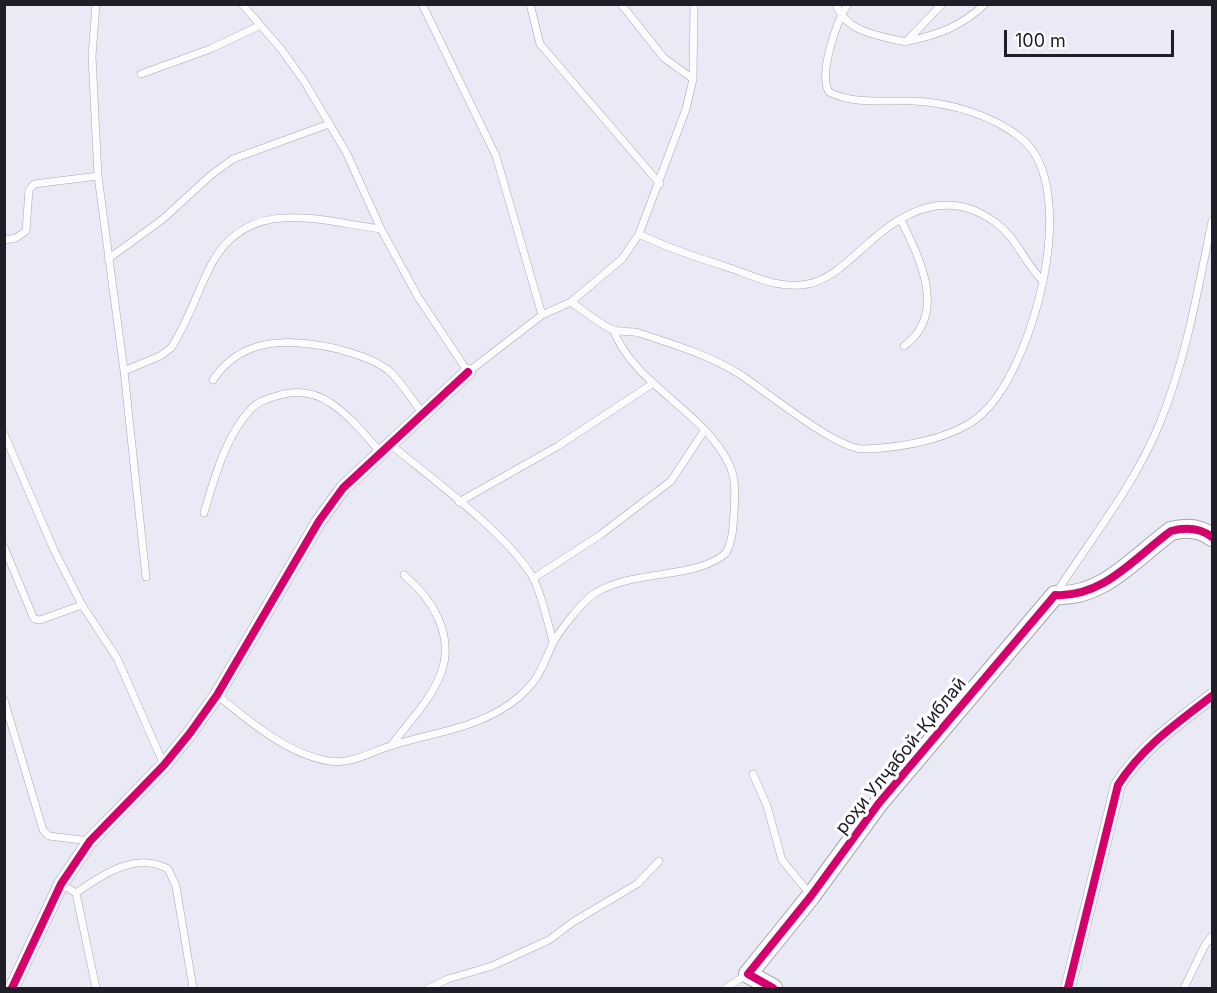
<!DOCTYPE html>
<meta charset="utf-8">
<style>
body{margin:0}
#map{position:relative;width:1217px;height:993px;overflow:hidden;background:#eaeaf7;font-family:Inter,sans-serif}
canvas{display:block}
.frame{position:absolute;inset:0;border:6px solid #1e1d28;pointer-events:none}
.scale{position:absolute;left:1004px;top:30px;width:170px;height:27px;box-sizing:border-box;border:3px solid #1e1d28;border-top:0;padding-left:8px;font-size:18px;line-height:21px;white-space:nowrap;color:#1e1d28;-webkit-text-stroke:4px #fff;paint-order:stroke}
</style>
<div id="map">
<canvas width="1217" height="993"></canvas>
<div class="frame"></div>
<div class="scale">100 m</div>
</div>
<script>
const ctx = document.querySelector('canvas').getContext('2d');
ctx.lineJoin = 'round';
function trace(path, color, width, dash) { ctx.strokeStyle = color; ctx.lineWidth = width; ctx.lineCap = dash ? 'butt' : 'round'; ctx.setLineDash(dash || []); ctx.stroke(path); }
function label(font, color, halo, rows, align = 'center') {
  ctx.font = font + ' Inter,sans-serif'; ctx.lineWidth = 6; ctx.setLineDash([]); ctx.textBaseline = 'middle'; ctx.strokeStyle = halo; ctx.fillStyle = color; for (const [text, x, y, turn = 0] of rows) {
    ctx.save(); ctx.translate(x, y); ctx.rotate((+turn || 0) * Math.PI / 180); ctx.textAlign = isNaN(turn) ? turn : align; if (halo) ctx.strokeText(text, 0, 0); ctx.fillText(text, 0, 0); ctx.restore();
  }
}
const lane = new Path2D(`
 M242,4l39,45 23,32 42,71 35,77 37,68 50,75 74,-57 29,-13 51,-43 17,-25 47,-125 7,-30 1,-75
 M422,4l74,152 46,159
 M530,4l10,40 120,140
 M621,4l43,54 29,21
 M836,4c10,29 44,32 70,38l36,-38
 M908,41c30,-6 54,-15 77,-37
 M141,74l69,-25 49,-23
 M98,176l26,195 36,-15 11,-8c17,-26 26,-56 40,-83 37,-70 108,-44 170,-36
 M901,220c19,39 47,94 3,126
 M639,234c29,14 56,23 85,32 28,9 54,24 84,18 25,-5 44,-27 63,-43 40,-36 85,-52 130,-14 17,14 25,38 42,54
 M4,240l12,-2 10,-7 3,-41 5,-6 64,-8 -6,-120 4,-52
 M108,259l55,-40 48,-44 22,-16 96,-35
 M571,302c13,9 26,20 40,27 8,4 19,1 28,4 34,11 72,23 102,42 26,17 96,75 123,74 36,-1 91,-10 118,-35 51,-46 100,-225 40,-275 -29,-24 -71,-36 -108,-38 -28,-1 -60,4 -85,-9 -11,-18 8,-72 19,-88
 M124,371l22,206
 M213,380c29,-44 78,-42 125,-31 17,5 36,10 50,21 14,12 24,30 35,44
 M4,434l50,116 28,55 35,53 47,107
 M390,444c42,35 115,88 142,132 8,13 17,50 21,66
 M459,502l99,-56 94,-62
 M204,513c10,-34 22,-78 47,-104 8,-9 22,-12 33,-15 18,-4 34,0 48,10 19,13 34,32 49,49
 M4,547l30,72 6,1 42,-15
 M534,578l66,-43 71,-54 33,-50
 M1056,593c35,-54 79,-109 103,-168 27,-65 39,-136 53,-204
 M217,695c32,26 70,59 112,66 21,4 42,-9 61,-15 44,-14 94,-18 130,-50 21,-19 22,-30 33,-53 6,-12 30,-42 41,-49 37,-25 102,-14 132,-41 7,-13 7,-27 8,-41 1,-15 2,-32 -4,-46 -26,-56 -93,-78 -117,-136
 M4,700l39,130 6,6 41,5
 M391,746c16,-22 41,-47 50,-73 14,-38 -9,-75 -37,-98
 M753,774l14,32 15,54 28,34
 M61,884l15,9 20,95
 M76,893c26,-18 60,-42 92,-24l8,17 17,102
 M429,988l19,-9 44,-13 57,-26 24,-18 64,-38 22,-23
 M726,988l20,-13
 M1184,988l21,-43 7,-9`);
const street = new Path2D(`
 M12,988l49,-104 29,-43 74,-76 26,-32 27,-38 102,-174 24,-33 125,-116
 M1068,988l50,-203c24,-38 59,-62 94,-89`);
const secondary = new Path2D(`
 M773,988l-25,-14 63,-78 68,-93 176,-208c48,3 79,-37 116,-64 15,-4 29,-3 41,6`);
const cycleway = new Path2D(`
 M12,988l49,-104 29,-43 74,-76 26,-32 27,-38 102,-174 24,-33 125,-116
 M773,988l-25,-14 63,-78 68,-93 176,-208c48,3 79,-37 116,-64 15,-4 29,-3 41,6
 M1068,988l50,-203c24,-38 59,-62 94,-89`);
const streetNames = [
 ["роҳи Улҷабой-Қиблаӣ",901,756,-51]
];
trace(lane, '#a7a7b2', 8);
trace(street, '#a7a7b2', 15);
trace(secondary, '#a7a7b2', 20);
trace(lane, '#fcfcfe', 7);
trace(street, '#fcfcfe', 14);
trace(secondary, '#fcfcfe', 18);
trace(cycleway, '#d6006c', 8);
label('18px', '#1e1d28', '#fff', streetNames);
</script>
